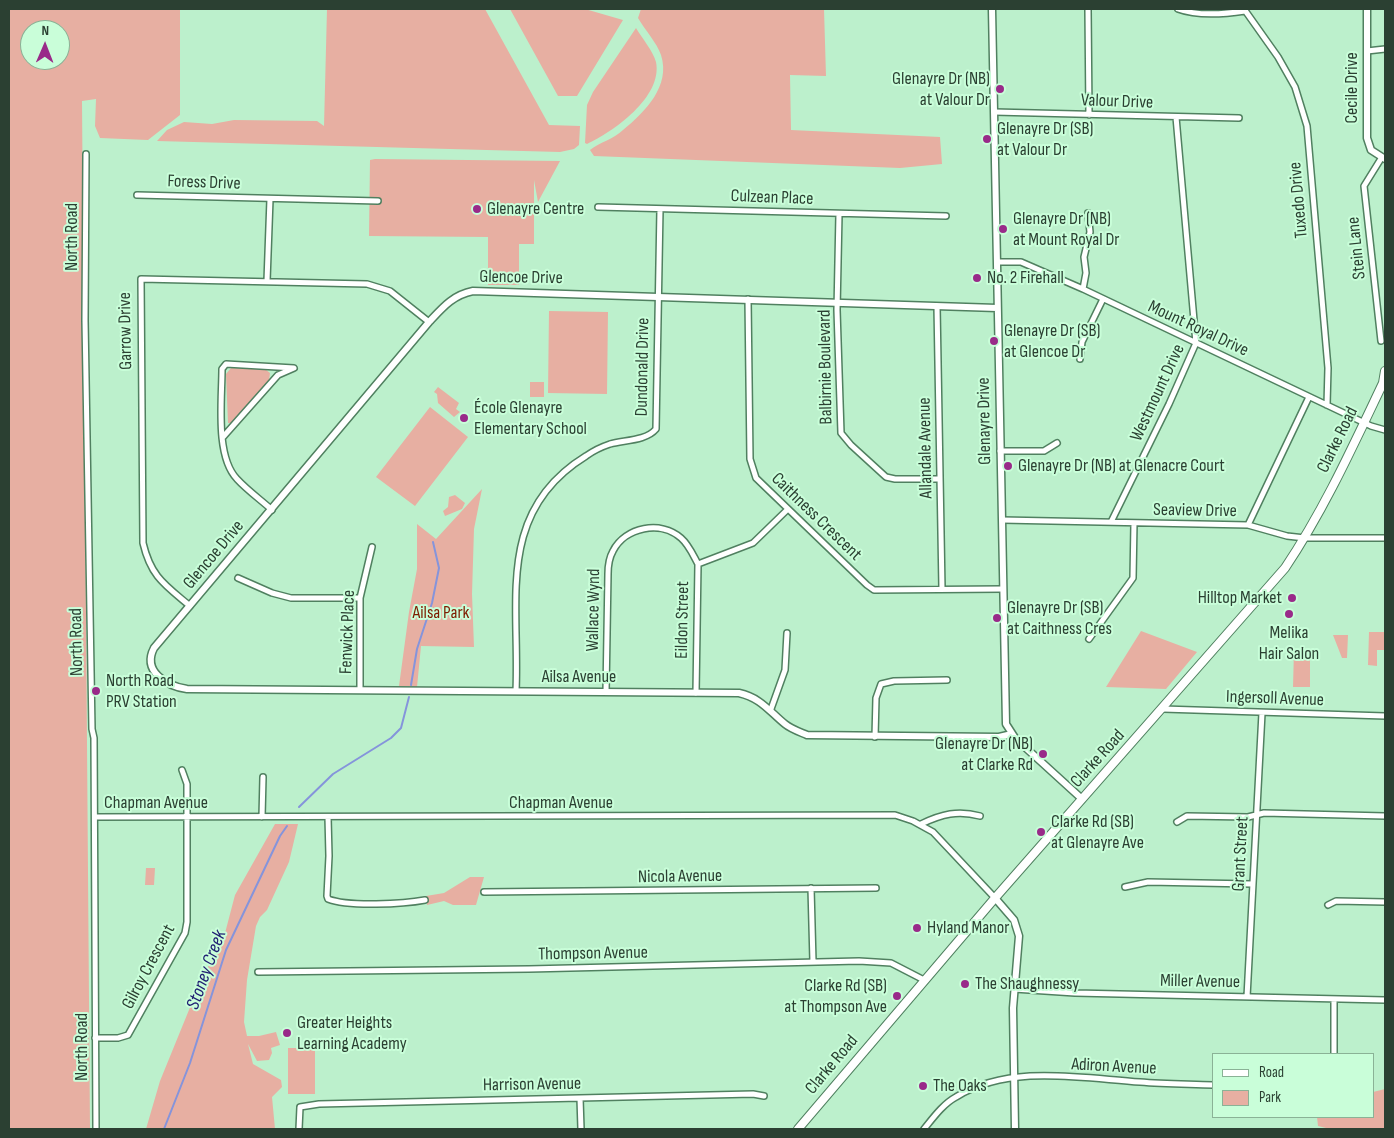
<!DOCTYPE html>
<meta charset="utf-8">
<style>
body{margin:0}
#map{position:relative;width:1394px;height:1138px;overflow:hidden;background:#bcf0cc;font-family:"Sofia Sans Condensed",sans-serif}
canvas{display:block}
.frame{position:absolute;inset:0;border:10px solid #2b4032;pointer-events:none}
.legend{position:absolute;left:1212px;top:1053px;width:162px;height:65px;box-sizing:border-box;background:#c9fed9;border:1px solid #8ab296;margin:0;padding:6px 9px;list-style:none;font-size:15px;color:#2b4032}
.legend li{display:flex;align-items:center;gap:10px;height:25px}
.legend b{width:25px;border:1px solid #8ab296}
.north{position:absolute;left:20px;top:20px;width:50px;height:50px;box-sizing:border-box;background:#c9fed9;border:1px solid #8ab296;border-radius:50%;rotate:1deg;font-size:14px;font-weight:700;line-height:20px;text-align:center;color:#2b4032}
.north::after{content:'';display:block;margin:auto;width:18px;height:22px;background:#992a89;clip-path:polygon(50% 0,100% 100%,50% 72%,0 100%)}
</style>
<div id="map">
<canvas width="1394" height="1138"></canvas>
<div class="frame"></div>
<ul class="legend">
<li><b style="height:6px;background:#fff"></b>Road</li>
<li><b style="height:14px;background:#e7afa2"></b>Park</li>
</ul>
<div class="north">N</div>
</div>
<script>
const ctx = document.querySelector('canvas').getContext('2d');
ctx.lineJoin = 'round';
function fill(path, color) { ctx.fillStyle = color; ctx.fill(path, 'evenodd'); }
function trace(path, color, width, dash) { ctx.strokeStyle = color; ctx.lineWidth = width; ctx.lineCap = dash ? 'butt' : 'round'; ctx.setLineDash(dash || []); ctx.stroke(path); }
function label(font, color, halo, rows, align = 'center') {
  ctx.font = font + ' "Sofia Sans Condensed",sans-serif'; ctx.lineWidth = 4; ctx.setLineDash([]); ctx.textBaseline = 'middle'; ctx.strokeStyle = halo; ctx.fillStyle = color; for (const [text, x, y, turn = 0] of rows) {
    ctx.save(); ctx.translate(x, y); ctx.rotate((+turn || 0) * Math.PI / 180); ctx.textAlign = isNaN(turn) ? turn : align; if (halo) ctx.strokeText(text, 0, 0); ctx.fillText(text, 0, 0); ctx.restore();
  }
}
const green = new Path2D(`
 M9,9h171v106l-32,25 -48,-2 -5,-12 1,-27 -14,2 8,1028h-81zM30,30h30v30h-30z
 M327,9h158l64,116 31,1 -1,19 -5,4 -14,3 -403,-11 10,-11 17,-8 28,2 22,-4 83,1 7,5z
 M510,9h75l38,11 -46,76h-19z
 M641,9h183l2,67 -36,-1 1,55 149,7 2,27 -42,4 -306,-12 -4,-6c10,-8 24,-11 33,-20 22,-18 48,-44 38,-75 -4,-12 -16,-25 -23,-37z
 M636,28c6,10 17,23 20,34 7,35 -43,70 -69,82l-2,-1 2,-38 6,-13z
 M375,159l185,2 -22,41 -4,-22v64h-15v41h-31v-48l-119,-1 1,-76z
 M549,311l59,1 -1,82 -59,-1z
 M231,368l34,1 5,4 -1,8 -37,42h-4l-2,-49z
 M530,382h14v15h-14z
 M438,387l21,16 -3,6 4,3 -6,5 -16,-14 -1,-9 -3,-2z
 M430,407l38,30 -53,69 -39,-29z
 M482,489l-8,40 -2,65 2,53 -53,-1 -4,41 -18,-1 10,-74 8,-43v-45l19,15z
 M455,495l10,8 -3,6 -17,7 -2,-5 5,-4 1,-10z
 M1141,631l56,21 -31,37 -60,-2z
 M1369,632h16v18h-8v16l-9,-1z
 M1333,635h15l-1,23h-5z
 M1294,650h16v37h-17z
 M275,824h23l-9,38 -22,48 -7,7 -4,9 -9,54 -3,42 3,14h12l17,-4 4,13 -9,3 1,5 -3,7 -12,1 -9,-17 5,20 28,16 1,7 -10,10 3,32h-129l14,-48 42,-103 22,-41 11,-42z
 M146,868h9l-1,17h-9z
 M470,877h14l-8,28h-23l-9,-4 -17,4 -1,-9 18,-3z
 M288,1048h27v46h-27z
 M1385,1089v40h-55l-12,-3 -1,-9h56v-25z`);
const stream = new Path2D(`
 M411,685l6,-36 15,-46 7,-35 -6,-26
 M299,807l34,-33 58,-36 10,-10 8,-31
 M164,1129l26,-66 36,-113 54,-114 7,-10`);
const minor = new Path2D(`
 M1088,9l1,106
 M1178,9c19,7 47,5 67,2
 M1244,9l34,48 17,30 12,39 21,242 -1,37
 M1367,51l18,-2
 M994,112l245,6
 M86,154l-1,166 7,409 2,9 2,391
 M137,195l241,6
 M598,207l348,9
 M839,214l-2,96 4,123 10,12 35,32 9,2h45
 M997,262h24l62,27 288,137 14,4
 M267,281l3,-82
 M1083,289l3,-16 -2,-16 6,-25 -2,-19
 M748,299l2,160 6,19 111,107 7,5 129,-1
 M937,306l5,283
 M1381,341l-17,-155 18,-29
 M1080,359l2,-17 21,-43
 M223,437l55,-62 16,-7 -68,-4 -4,5c0,31 -7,87 15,110 10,11 24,21 35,31
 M1000,451h44l13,-8
 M1002,520l246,5 39,11 18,2h80
 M1111,522l58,-118 27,-61 -20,-226
 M1248,525l61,-128
 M238,578l34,15 19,5h69
 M190,606c-25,-21 -39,-29 -47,-63l-2,-264 226,5 23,7 39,31
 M1089,639l44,-61 1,-55
 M360,690v-92l12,-51
 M516,691c4,-90 -21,-179 70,-235 7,-5 15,-9 24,-12 14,-4 36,-3 46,-15l4,-220
 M606,692l2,-118c0,-8 1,-16 5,-23 12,-24 48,-31 68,-13 8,7 12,17 17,26
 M696,693l2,-129 55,-21 35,-34
 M771,709l14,-39 2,-37
 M1163,709l222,7
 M875,737l1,-39 5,-14 13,-3 53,-1
 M95,817l800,-2 18,6 20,11 62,66
 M262,817l1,-40
 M328,817l1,39 -2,40 1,3c20,8 76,5 97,1
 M1177,822l10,-6 61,1 16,-4 121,3
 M921,824c21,-10 37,-14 59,-8
 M1125,887l23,-5 104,2
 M811,888l2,74
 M484,892l392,-4
 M1328,905l8,-4 49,1
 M258,972l271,-3 330,-8 32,2 33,17
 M1014,989l61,4 310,7
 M1247,997l15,-284
 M1334,1000v54
 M95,1038h23l10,-3 57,-102 2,-11v-138l-5,-14
 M580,1098l1,31
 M299,1129l1,-22 19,-3 434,-10 11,2
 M924,1129c9,-11 19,-25 32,-32 54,-33 124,-19 184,-15 24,2 48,2 73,3`);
const tertiary = new Path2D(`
 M992,9l14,715 9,14 67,61
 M1367,9v129l4,12 14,9
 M997,308l-524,-17c-20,4 -30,16 -44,31l-275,326c-12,23 12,38 33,41l552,4c22,5 30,18 46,31 6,5 15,8 22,11l192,2 13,-3
 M995,898l19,22 5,16 -6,72 2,121`);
const secondary = new Path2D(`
 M798,1129l197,-231 290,-330c39,-58 68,-122 98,-185l2,-12`);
const markers = [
 [1000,89,5,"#992a89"],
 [987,139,5,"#992a89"],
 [477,209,5,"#992a89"],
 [1003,229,5,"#992a89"],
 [977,278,5,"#992a89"],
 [994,341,5,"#992a89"],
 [464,418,5,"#992a89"],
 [1008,466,5,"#992a89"],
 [1292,598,5,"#992a89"],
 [1289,614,5,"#992a89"],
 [997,618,5,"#992a89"],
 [96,691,5,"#992a89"],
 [1043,754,5,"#992a89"],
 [1041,832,5,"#992a89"],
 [917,928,5,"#992a89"],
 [965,984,5,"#992a89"],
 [897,996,5,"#992a89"],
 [287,1033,5,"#992a89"],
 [923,1086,5,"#992a89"]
];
const poiNames = [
 ["Glenayre Dr (NB)",990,79,"right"],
 ["at Valour Dr",990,100,"right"],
 ["Glenayre Dr (SB)",997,129],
 ["at Valour Dr",997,150],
 ["Glenayre Centre",487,209],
 ["Glenayre Dr (NB)",1013,219],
 ["at Mount Royal Dr",1013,240],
 ["No. 2 Firehall",987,278],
 ["Glenayre Dr (SB)",1004,331],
 ["at Glencoe Dr",1004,352],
 ["École Glenayre",474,408],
 ["Elementary School",474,429],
 ["Glenayre Dr (NB) at Glenacre Court",1018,466],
 ["Hilltop Market",1282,598,"right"],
 ["Glenayre Dr (SB)",1007,608],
 ["at Caithness Cres",1007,629],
 ["Melika",1289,633,"center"],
 ["Hair Salon",1289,654,"center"],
 ["North Road",106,681],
 ["PRV Station",106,702],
 ["Glenayre Dr (NB)",1033,744,"right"],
 ["at Clarke Rd",1033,765,"right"],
 ["Clarke Rd (SB)",1051,822],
 ["at Glenayre Ave",1051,843],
 ["Hyland Manor",927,928],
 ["The Shaughnessy",975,984],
 ["Clarke Rd (SB)",887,986,"right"],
 ["at Thompson Ave",887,1007,"right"],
 ["Greater Heights",297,1023],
 ["Learning Academy",297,1044],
 ["The Oaks",933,1086]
];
const streetNames = [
 ["Cecile Drive",1352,88,-90],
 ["Valour Drive",1117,102,2],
 ["Foress Drive",204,183,2],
 ["Culzean Place",772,198,2],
 ["Tuxedo Drive",1299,200,-95],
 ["North Road",72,237,-90],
 ["Stein Lane",1357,248,-96],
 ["Glencoe Drive",521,278,1],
 ["Mount Royal Drive",1198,329,25],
 ["Garrow Drive",126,331,-91],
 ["Dundonald Drive",643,367,-89],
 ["Balbirnie Boulevard",826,367,-91],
 ["Westmount Drive",1158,393,-65],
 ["Glenayre Drive",985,421,-91],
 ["Clarke Road",1338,440,-64],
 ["Allandale Avenue",926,448,-91],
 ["Seaview Drive",1195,511,1],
 ["Caithness Crescent",816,517,44],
 ["Glencoe Drive",214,555,-50],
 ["Wallace Wynd",594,610,-89],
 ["Eildon Street",683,620,-89],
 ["Fenwick Place",348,632,-88],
 ["North Road",77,642,-91],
 ["Ailsa Avenue",579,677],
 ["Ingersoll Avenue",1275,699,2],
 ["Clarke Road",1098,759,-48],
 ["Chapman Avenue",156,803],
 ["Chapman Avenue",561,803],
 ["Grant Street",1241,854,-87],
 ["Nicola Avenue",680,877,-1],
 ["Thompson Avenue",593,954,-1],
 ["Gilroy Crescent",149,967,-62],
 ["Miller Avenue",1200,982,1],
 ["North Road",82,1047,-90],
 ["Clarke Road",832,1065,-50],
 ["Adiron Avenue",1114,1067,3],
 ["Harrison Avenue",532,1085,-1]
];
const parkNames = [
 ["Ailsa Park",441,613]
];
const waterNames = [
 ["Stoney Creek",207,970,-70]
];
fill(green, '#e7afa2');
trace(stream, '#8594db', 2);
trace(minor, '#508060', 8);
trace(tertiary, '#508060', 9);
trace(secondary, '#508060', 10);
trace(minor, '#fff', 5);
trace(tertiary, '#fff', 6);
trace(secondary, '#fff', 8);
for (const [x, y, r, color] of markers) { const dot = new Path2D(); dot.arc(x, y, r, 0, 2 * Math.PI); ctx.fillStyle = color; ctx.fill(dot); trace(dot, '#c9fed9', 2); }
label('18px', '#2b4032', '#c9fed9', poiNames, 'left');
label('18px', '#2b4032', '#c9fed9', streetNames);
label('18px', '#7e1c01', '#c9fed9', parkNames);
label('italic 19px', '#202073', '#c9fed9', waterNames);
</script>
